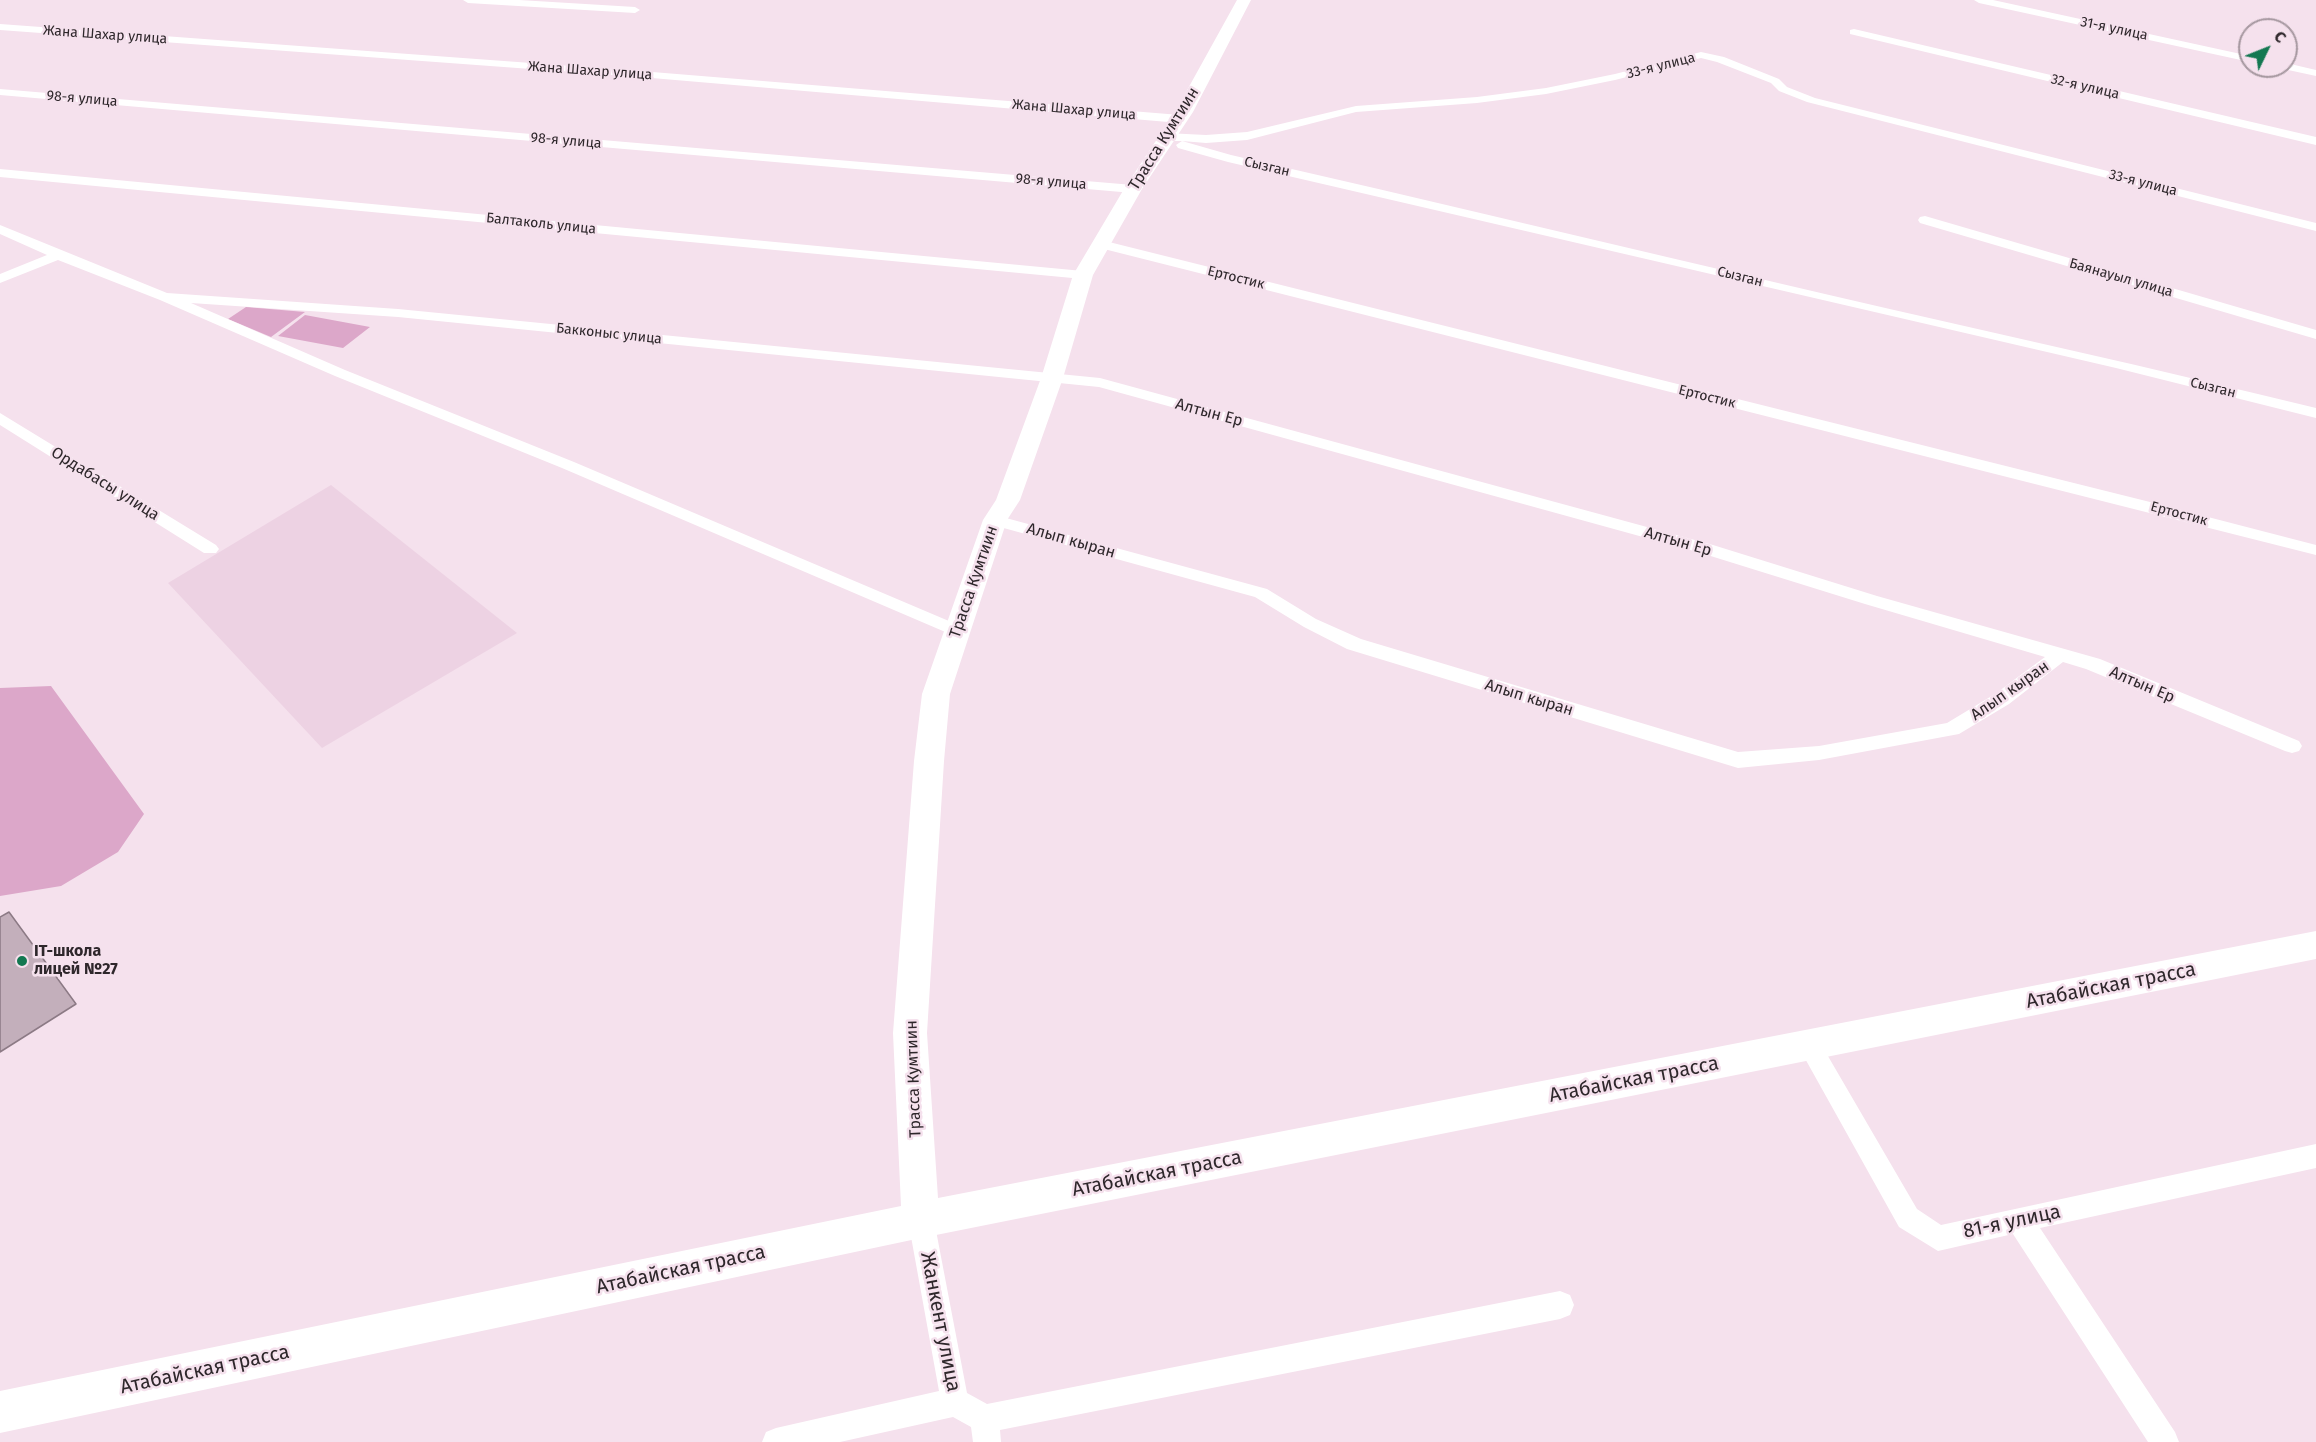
<!DOCTYPE html>
<meta charset="utf-8">
<style>
body{margin:0}
#map{position:relative;width:2316px;height:1442px;overflow:hidden;background:#f5e1ed;font-family:"Fira Sans",sans-serif}
canvas{display:block}
.north{position:absolute;left:2238px;top:18px;width:60px;height:60px;box-sizing:border-box;background:#f5e1ed;border:2px solid #a5979f;border-radius:50%;rotate:47deg;font-size:16px;font-weight:700;line-height:24px;text-align:center;color:#2e272b}
.north::after{content:'';display:block;margin:auto;width:21px;height:27px;background:#137851;clip-path:polygon(50% 0,100% 100%,50% 72%,0 100%)}
</style>
<div id="map">
<canvas width="2316" height="1442"></canvas>
<div class="north">С</div>
</div>
<script>
const ctx = document.querySelector('canvas').getContext('2d');
ctx.lineJoin = 'round';
function fill(path, color) { ctx.fillStyle = color; ctx.fill(path, 'evenodd'); }
function trace(path, color, width, dash) { ctx.strokeStyle = color; ctx.lineWidth = width; ctx.lineCap = dash ? 'butt' : 'round'; ctx.setLineDash(dash || []); ctx.stroke(path); }
function label(font, color, halo, rows, align = 'center') {
  ctx.font = font + ' "Fira Sans",sans-serif'; ctx.lineWidth = 5; ctx.setLineDash([]); ctx.textBaseline = 'middle'; ctx.strokeStyle = halo; ctx.fillStyle = color; for (const [text, x, y, turn = 0] of rows) {
    ctx.save(); ctx.translate(x, y); ctx.rotate((+turn || 0) * Math.PI / 180); ctx.textAlign = isNaN(turn) ? turn : align; if (halo) ctx.strokeText(text, 0, 0); ctx.fillText(text, 0, 0); ctx.restore();
  }
}
const built = new Path2D(`
 M331,485l186,148 -195,115 -154,-165z`);
const green = new Path2D(`
 M246,307l59,5 -34,25 -43,-18z
 M305,315l65,12 -27,21 -65,-12z
 M51,686l93,128 -26,38 -57,34 -61,10v-208z`);
const building = new Path2D(`
 M9,912l67,92 -76,48v-135z`);
const street = new Path2D(`
 M463,0h56l116,7 5,3 -5,3 -167,-10z
 M1974,0h19l257,56v6l-271,-59z
 M0,24l640,47 540,44 6,4 -6,4 -540,-46 -640,-47z
 M1854,29l462,108v8l-466,-111v-4z
 M1701,52l23,5 55,22 8,8 28,11 501,125v8l-509,-129 -28,-11 -8,-8 -54,-21 -16,-4 -86,22 -69,14 -69,9 -121,9 -109,28 -41,3 -24,-2 49,14c198,45 396,93 594,139 164,38 328,74 491,114v10l-200,-50 -888,-206 -50,-14 -2,-3 6,-4h-16l-6,-4 6,-4 40,2 41,-3 109,-26 121,-9 69,-9 69,-14z
 M2286,63l30,7v6l-37,-8 -2,-2h9z
 M0,89l1133,96 6,4 -6,4 -1133,-98z
 M0,169l1083,102 7,4 -7,4 -1083,-102z
 M1925,216l391,114v9l-396,-116 -2,-3 2,-3z
 M0,225l167,68 231,16 702,69 613,167 164,51 223,63 199,82 3,5 -3,5 -7,2 -7,-2 -199,-82 -23,-7 -54,42 -50,30 -140,26 -81,8 -391,-119 -43,-22 -49,-30 -266,-73 -2,-4 2,-4 6,-1 272,74 49,30 45,20 377,113 81,-6 128,-23 48,-29 50,-37 -180,-53 -164,-51 -602,-166 -701,-70 -207,-14 154,67 229,92 389,165 3,4 -3,4 -6,2 -395,-169 -227,-92 -175,-76 -102,-40 -58,23v-9l47,-19 -47,-21z
 M1101,240l1053,263 162,42v10l-1220,-308 -2,-3 2,-3z
 M0,413l216,132 3,4 -3,4h-12l-204,-128z
 M1810,1035l8,4 99,170 24,16 375,-81v24l-276,60 135,204 4,10h-31l-135,-208 -75,17 -39,-24 -101,-181 4,-7z
 M921,1207l9,4 4,9 33,173 20,11 573,-113 10,4 4,10 -4,10 -10,4 -560,111 1,12h-28l-2,-15 -18,-10 -113,25h-78l4,-10 10,-4 163,-37 -31,-171 4,-9z`);
const secondary = new Path2D(`
 M1237,0h14l-58,112 -51,77 -49,86 -30,103 -43,122 -13,20 -57,174 -6,67 -17,272 11,165 1378,-267v28l-1395,279 -921,195v-42l901,-185 -8,-173 21,-272 8,-67 61,-174 13,-20 45,-122 32,-103 51,-86 51,-77z`);
const markers = [
 [22,961,6,"#137851"]
];
const farStreetnames = [
 ["31-я улица",2114,29,12],
 ["Жана Шахар улица",105,35,4],
 ["33-я улица",1661,66,-14],
 ["Жана Шахар улица",590,71,4],
 ["32-я улица",2085,87,13],
 ["98-я улица",82,99,5],
 ["Жана Шахар улица",1074,110,5],
 ["98-я улица",566,141,5],
 ["Сызган",1267,167,13],
 ["98-я улица",1051,182,5],
 ["33-я улица",2143,183,14],
 ["Балтаколь улица",541,224,6],
 ["Сызган",1740,277,14],
 ["Ертостик",1236,278,14],
 ["Баянауыл улица",2121,278,16],
 ["Бакконыс улица",609,334,6],
 ["Сызган",2213,388,14],
 ["Ертостик",1707,397,14],
 ["Ертостик",2179,514,15]
];
const streetNames = [
 ["Трасса Кумтиин",1164,139,-58],
 ["Алтын Ер",1209,413,15],
 ["Ордабасы улица",105,484,32],
 ["Алып кыран",1071,541,16],
 ["Алтын Ер",1678,542,16],
 ["Трасса Кумтиин",974,582,-71],
 ["Алтын Ер",2142,685,23],
 ["Алып кыран",2010,691,-35],
 ["Алып кыран",1529,698,17],
 ["Трасса Кумтиин",914,1079,-92]
];
const poiNames = [
 ["IT-школа",34,952],
 ["лицей №27",34,970]
];
const nearStreetnames = [
 ["Атабайская трасса",2111,986,-11],
 ["Атабайская трасса",1634,1080,-11],
 ["Атабайская трасса",1157,1174,-11],
 ["81-я улица",2012,1222,-12],
 ["Атабайская трасса",681,1270,-12],
 ["Жанкент улица",940,1322,79],
 ["Атабайская трасса",205,1370,-12]
];
fill(built, '#edd2e3');
fill(green, '#dca7c9');
fill(building, '#c3afbb');
trace(building, '#8c7a85', 1.5);
fill(street, '#fff');
fill(secondary, '#fff');
for (const [x, y, r, color] of markers) { const dot = new Path2D(); dot.arc(x, y, r, 0, 2 * Math.PI); ctx.fillStyle = color; ctx.fill(dot); trace(dot, '#f5e1ed', 2); }
label('14px', '#2e272b', '#f5e1ed', farStreetnames);
label('16px', '#2e272b', '#f5e1ed', streetNames);
label('bold 16px', '#2e272b', '#f5e1ed', poiNames, 'left');
label('20px', '#2e272b', '#f5e1ed', nearStreetnames);
</script>
